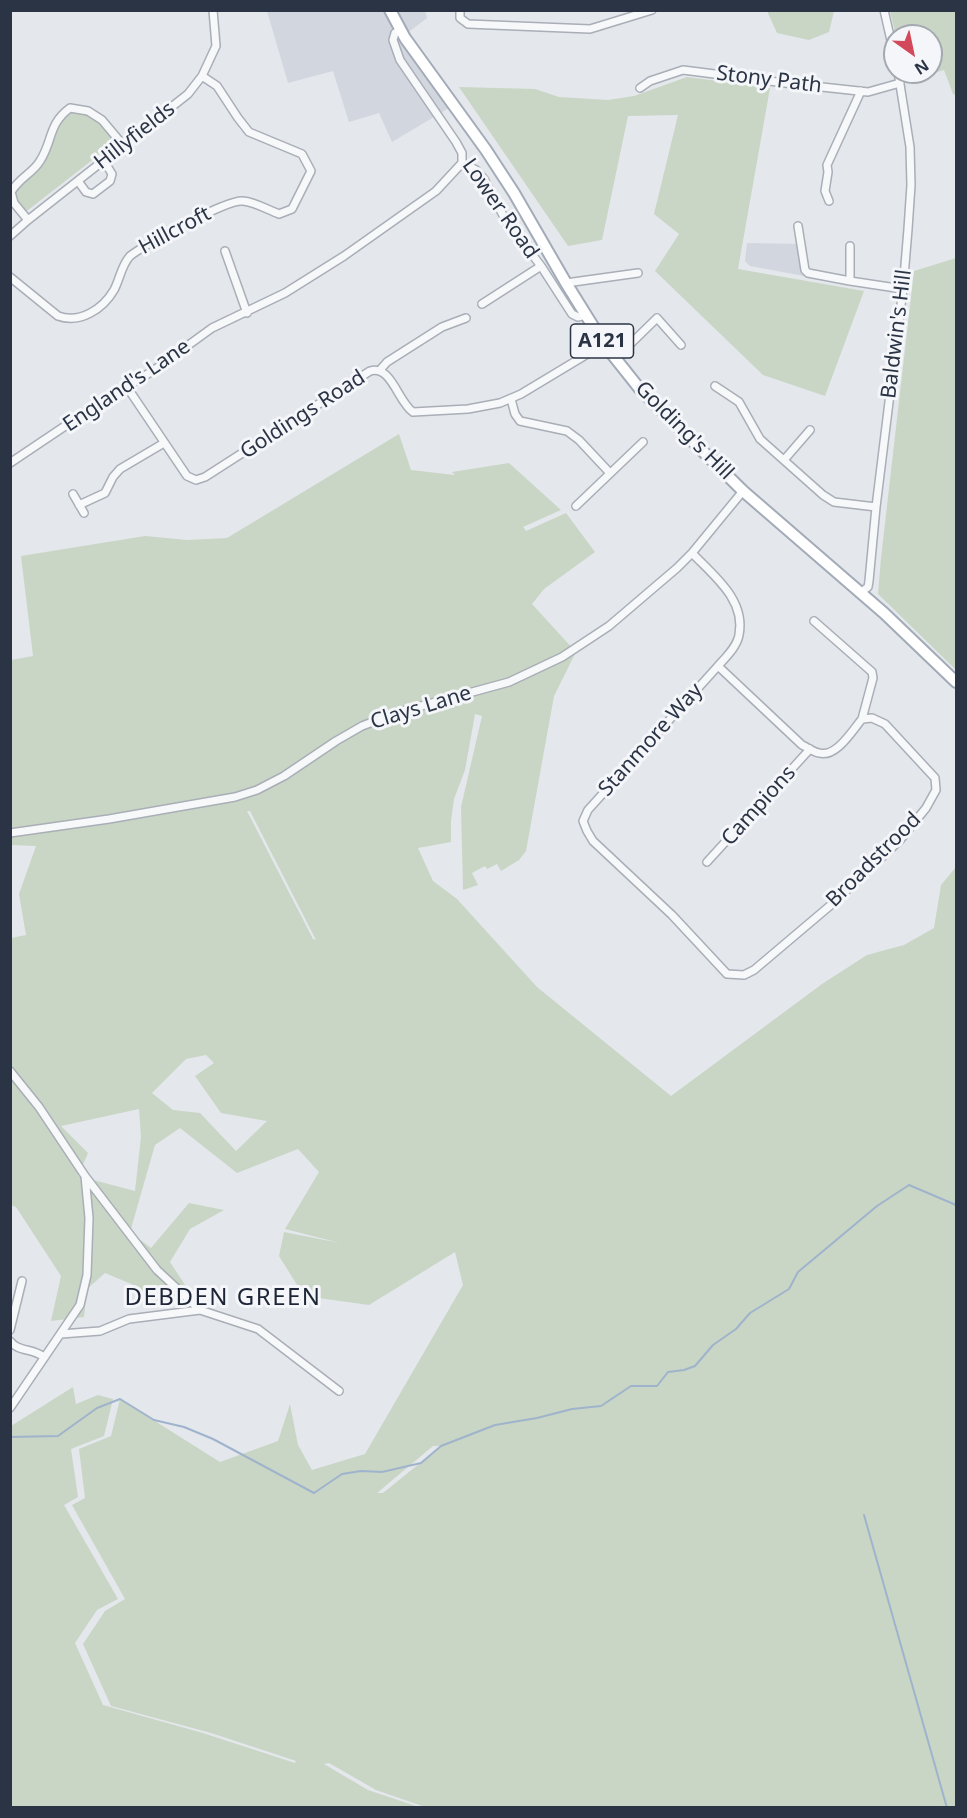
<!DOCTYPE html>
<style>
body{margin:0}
#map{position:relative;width:967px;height:1818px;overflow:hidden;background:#e4e7ec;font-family:"Noto Sans",sans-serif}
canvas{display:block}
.frame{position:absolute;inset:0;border:12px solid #2b3445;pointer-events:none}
.north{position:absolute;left:883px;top:24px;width:60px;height:60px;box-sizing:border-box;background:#f4f6f9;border:2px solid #a4a8b1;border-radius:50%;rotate:147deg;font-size:16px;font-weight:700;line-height:24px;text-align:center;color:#2b3445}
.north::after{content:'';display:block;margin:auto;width:21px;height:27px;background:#d1495b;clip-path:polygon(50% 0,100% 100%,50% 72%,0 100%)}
</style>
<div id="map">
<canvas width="967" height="1818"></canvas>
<div class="frame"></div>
<div class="north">N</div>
</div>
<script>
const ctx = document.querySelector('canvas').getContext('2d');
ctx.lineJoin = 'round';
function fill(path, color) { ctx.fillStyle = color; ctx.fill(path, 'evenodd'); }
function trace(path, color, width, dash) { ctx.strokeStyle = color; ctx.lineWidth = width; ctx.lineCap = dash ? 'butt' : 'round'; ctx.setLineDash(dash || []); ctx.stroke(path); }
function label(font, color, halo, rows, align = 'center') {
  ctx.font = font + ' "Noto Sans",sans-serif'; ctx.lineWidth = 6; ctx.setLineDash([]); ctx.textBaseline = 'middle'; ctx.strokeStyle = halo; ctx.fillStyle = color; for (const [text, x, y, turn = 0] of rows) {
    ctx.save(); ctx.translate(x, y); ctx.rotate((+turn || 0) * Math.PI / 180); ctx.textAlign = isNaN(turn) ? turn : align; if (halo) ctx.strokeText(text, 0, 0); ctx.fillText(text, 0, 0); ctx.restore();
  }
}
const built = new Path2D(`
 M267,11h158l2,7 -21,16 -4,7 47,67 -57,34 -13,-29 -30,9 -16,-51 -45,12z
 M747,243l56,1 1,32 -54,-10 -5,-5z`);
const green = new Path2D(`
 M767,11h67l-5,21 -20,8 -32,-7z
 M890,11h66v84l-3,-1 -9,-24 -37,11 -2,-9h26v-36h-35z
 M687,77l83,11 -32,181 126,22 -39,105 -62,-21 -108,-104 24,-37 -25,-20 24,-99 -50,1 -26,124 -34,6 -109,-159 76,2 24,8 49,3 26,-4z
 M70,108l18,3 30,29 -95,74 -12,-22 28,-29 11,-28z
 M956,258v412l-78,-76 3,-36 33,-287z
 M399,434l12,36 44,5 -3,-3 57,-9 52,47 -38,17 3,4 40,-18 29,39 -51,37 -12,15 44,48 -22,44 -28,155 -7,9 -18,11 -4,-7 -10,5 -2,-3 -13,7 6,12 -15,5 -2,-83 21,-91 -7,-2 -10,56 -11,29 -3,22v21l-33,6 15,33 24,18 80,88 134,109 151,-112 45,-29 37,-10 30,-17 7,-43 15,-18v940h-531l-49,-17 -47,-27 -5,1 44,26 51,17h-408v-381l62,-39 3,17 22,-9 15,4 -9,37 -33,13 7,48 -14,8 54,94 -21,11 -22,33 28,62 100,28 92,30 1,-2 -85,-28 -100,-27 -28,-62 22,-33 20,-12 -53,-94 13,-7 -6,-49 32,-13 9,-37 100,63 58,-21 12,-37 8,41 14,25 53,-16 98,-169 -8,-33 -86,53 -65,-9 -25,-40 5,-24 56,11 -55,-14 34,-57 -21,-23 -61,24 -57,-45 -25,17 -25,87 21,16 38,-45 35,7 -34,19 -20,33 17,26 -29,20 -22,-22 -31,-13 -18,16 -3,28 -33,4 10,-45 -45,-69 -5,-2v-267l15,-3 -7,-41 17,-48 -25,-1v-185l22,-4 -12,-100 124,-20 42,4 40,-2zM247,811h3l66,129 -3,-1zM206,1055l8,8 -19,13 26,37 46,8 -31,30 -36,-38 -27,-3 -21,-17 34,-34zM139,1109l2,28 -6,54 -57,-15 10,-23 -27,-27zM433,1446h8l-58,47h-6z`);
const stream = new Path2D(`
 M10,1437l48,-1 39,-28 23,-9 34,21 30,7 29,12 101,54 28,-19 19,-3 21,1 39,-9 20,-17 54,-21 42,-7 35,-9 29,-3 30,-20h26l11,-14 16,-2 11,-4 18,-21 23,-16 14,-16 39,-24 9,-17 79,-66 32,-21 47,20
 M864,1515l83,293`);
const minor = new Path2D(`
 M460,10v8l8,6 122,5 62,-19
 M884,10l11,48
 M400,30l-5,3 -2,7 7,20 56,82 6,11v10l14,7 8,9 21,40 36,47 31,48 6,3 8,-2
 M640,88l10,-7 33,-11 102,13 83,9 32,-9
 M78,181l8,11 7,2 17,-13 2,-7 -8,-13
 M829,201l-4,-10 3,-19 -1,-7 34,-74
 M28,220l-14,-17 -3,-11c8,-14 22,-19 29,-31 13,-20 8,-37 30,-53l18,3 14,9 21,25
 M798,226l7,44 3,3 42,8 53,8
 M10,236l18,-16 160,-126 14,-18 14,-30 -3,-36
 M225,251l22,62
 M10,277l48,39c22,8 45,-7 56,-26 6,-11 7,-24 16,-34 16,-12 97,-57 113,-55 12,1 25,9 36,13l13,-5 19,-38 -9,-17 -53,-22 -11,-14 -21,-32 -15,-10
 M850,281v-35
 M566,283l72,-10
 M482,304l59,-38
 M615,359l42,-41 24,27
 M380,370l7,-8 55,-35 24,-9
 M715,386l24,16 21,37 63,56 11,7 42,5
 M127,387l60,89 9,4 9,-3 165,-106c21,-7 28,31 43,41l55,-3 32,-6 21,-9 83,-50
 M511,399l4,15 5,7 47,10 12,9 30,32
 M784,460l26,-30
 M10,463l70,-47 74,-46 58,-42 73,-35 59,-37 92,-65 26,-28
 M73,494l11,19
 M79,505l26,-12 8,-16 7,-8 44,-26
 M576,506l67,-64
 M692,553c22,23 54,47 47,82 -2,12 -14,23 -21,31l-130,144 -5,11 4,10 6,10 79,74 55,59 17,1 10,-5 78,-66 68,-64 26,-32 10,-18 -1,-12 -50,-54 -13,-6 -10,1c-10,12 -26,39 -43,34 -6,-1 -12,-6 -17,-8l-84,-79
 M860,593l8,-6 1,-6 7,-74 27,-218 5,-60 3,-44 -1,-38 -12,-75
 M814,621l58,51 1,6 -11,41
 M10,833l99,-14 126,-22 22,-7 27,-14 52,-35 26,-15 37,-14 110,-30 53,-25 47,-31 68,-58 15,-15 51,-62
 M707,862l103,-113
 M10,1071l29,36 46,69 4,42 -2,57 -7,30 -70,103
 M85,1176l72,94 43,40
 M10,1330l12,-49
 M61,1334l39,-3 29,-12 71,-9 58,19 81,62
 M10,1341c8,11 22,7 34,16`);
const primary = new Path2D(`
 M390,10l15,28 81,112 28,43 52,90 38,61 35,44 104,103 141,122 72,69`);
const shields = [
 [602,341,63]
];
const shieldNames = [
 ["A121",602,341]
];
const streetNames = [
 ["Stony Path",769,80,7],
 ["Hillyfields",135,136,-38],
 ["Lower Road",500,209,55],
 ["Hillcroft",175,231,-28],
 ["Baldwin's Hill",897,334,-83],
 ["England's Lane",127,386,-34],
 ["Goldings Road",303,415,-33],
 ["Golding's Hill",684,431,45],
 ["Clays Lane",421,708,-17],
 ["Stanmore Way",651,740,-48],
 ["Campions",759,806,-48],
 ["Broadstrood",874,860,-45]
];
const quarterNames = [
 ["DEBDEN GREEN",223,1298]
];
fill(built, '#d2d6de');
fill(green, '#c9d6c5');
trace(stream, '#9fb4cc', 2);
trace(minor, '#a9aeb7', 10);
trace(primary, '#a3abb8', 14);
trace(minor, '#f7f8fa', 7);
trace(primary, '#fff', 10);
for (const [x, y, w] of shields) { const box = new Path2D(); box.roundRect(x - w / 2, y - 17, w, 34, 4.5); ctx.fillStyle = '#f4f6f9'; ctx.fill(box); trace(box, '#2b3445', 1.5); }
label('bold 20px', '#2b3445', null, shieldNames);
label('21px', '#2b3445', '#f4f6f9', streetNames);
ctx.letterSpacing = '1.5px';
label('24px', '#1d2536', '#f4f6f9', quarterNames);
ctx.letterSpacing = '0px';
</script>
